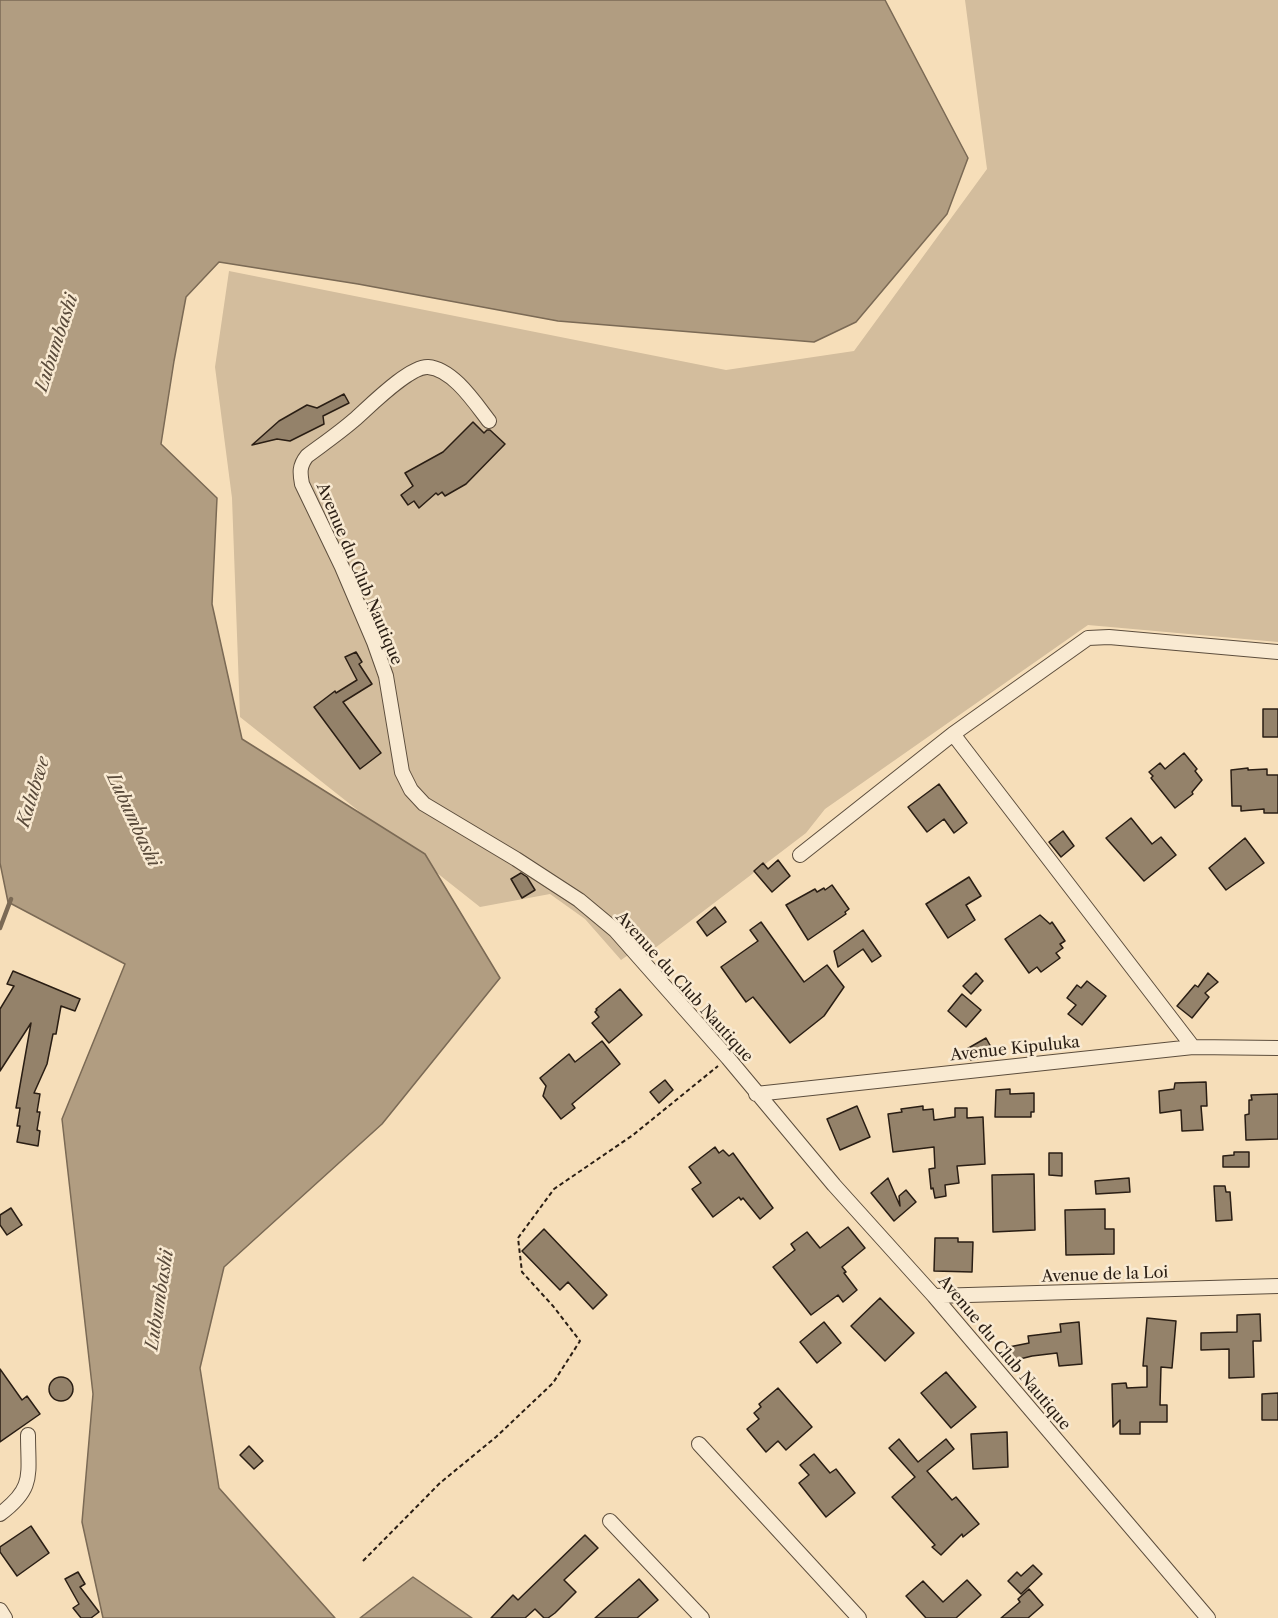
<!DOCTYPE html>
<style>
body{margin:0}
canvas{display:block;background:#f6deb9}
</style>
<canvas width="1278" height="1618"></canvas>
<script>
const ctx = document.querySelector('canvas').getContext('2d');
ctx.lineJoin = 'round';
function fill(path, color) { ctx.fillStyle = color; ctx.fill(path, 'evenodd'); }
function trace(path, color, width, dash) { ctx.strokeStyle = color; ctx.lineWidth = width; ctx.lineCap = dash ? 'butt' : 'round'; ctx.setLineDash(dash || []); ctx.stroke(path); }
function label(font, color, halo, rows, align = 'center') {
  ctx.font = font + ' "Libre Caslon Text",serif'; ctx.lineWidth = 5; ctx.setLineDash([]); ctx.textBaseline = 'middle'; ctx.strokeStyle = halo; ctx.fillStyle = color; for (const [text, x, y, turn = 0] of rows) {
    ctx.save(); ctx.translate(x, y); ctx.rotate((+turn || 0) * Math.PI / 180); ctx.textAlign = isNaN(turn) ? turn : align; if (halo) ctx.strokeText(text, 0, 0); ctx.fillText(text, 0, 0); ctx.restore();
  }
}
const green = new Path2D(`
 M965,0h313v642l-190,-17 -263,184 -19,24 -151,115 -8,-6 -26,18 -36,-41 -35,-25 -70,13 -240,-190 -8,-219 -17,-131 14,-96 497,99 128,-19 133,-182z`);
const water = new Path2D(`
 M0,0h885l83,158 -21,56 -91,108 -42,20 -256,-21 -200,-37 -139,-22 -33,35 -12,64 -13,83 56,54 -5,106 30,135 183,115 75,124 -118,146 -158,143 -24,101 19,120 116,130h-232l-21,-96 11,-128 -31,-275 63,-155 -117,-62 -8,-39z
 M413,1577l59,41h-112z`);
const stream = new Path2D(`
 M0,928l11,-29`);
const building = new Path2D(`
 M344,394l5,9 -26,13 1,8 -34,17 -13,-2 -25,6 27,-24 28,-16 10,3z
 M473,422l11,11 3,-3h3l15,14 -39,40 -21,12 -3,-4 -4,3 -2,-2 -17,15 -5,-7 -6,4 -7,-10 12,-9 -8,-13 38,-21z
 M356,652l6,10 -3,2 13,20 -29,18 38,51 -21,16 -46,-62 21,-16 1,2 21,-13 -12,-23z
 M1263,709h15v28h-15z
 M1184,753l13,16 -2,2 7,9 -10,12 1,2 -18,14 -24,-30 2,-2 -4,-4 11,-9 5,6z
 M1248,768v2l19,-1v6h11v38h-14v-4l-23,2v-5h-9l-1,-36z
 M939,784l28,39 -13,10 -10,-14 -17,13 -19,-25z
 M1131,818l21,26 9,-7 15,18 -32,26 -38,-43z
 M1063,831l11,15 -13,11 -12,-15z
 M1245,838l19,25 -38,27 -17,-22z
 M778,860l12,16 -18,16 -18,-21 9,-8 5,6z
 M521,873l6,4 8,13 -13,8 -11,-19z
 M969,877l12,19 -15,9 9,15 -27,18 -22,-34z
 M832,885l17,24 -4,3 1,2 -38,26 -22,-35 29,-16 2,3 7,-4 1,2z
 M715,907l11,15 -19,14 -10,-14z
 M1040,915l10,9 2,-2 13,19 -5,3 3,4 -7,5 4,5 -19,14 -4,-5 -8,6 -24,-34z
 M761,922l43,60 23,-17 17,22 -20,29 -34,27 -37,-46 -7,5 -25,-35 37,-26 -8,-11z
 M863,930l18,26 -9,6 -9,-13 -25,18 -4,-16z
 M13,971l67,28 -5,12 -14,-5 -5,28h-3l-6,30 -13,29 6,1 -3,18h3l-3,18 3,1 -2,15 -21,-4 3,-16h-3l3,-18h-4l15,-85 -31,48v-62l14,-23 -7,-2z
 M976,973l7,8 -12,13 -8,-8z
 M1208,973l10,9 -13,11 4,4 -17,21 -15,-12 18,-21 3,2z
 M1087,981l19,15 -24,29 -14,-11 8,-9 -9,-7 10,-13 4,3z
 M620,989l22,26 -33,28 -17,-20 7,-6 -4,-5 2,-2 -1,-1z
 M962,994l19,16 -15,17 -18,-16z
 M986,1038l10,18 -25,4 -6,-10z
 M602,1041l18,23 -48,40 3,4 -14,11 -18,-23 3,-10 -6,-8 29,-24 6,8z
 M665,1080l8,10 -14,13 -9,-11z
 M1206,1082l1,24h-6l2,24 -21,1 -1,-21 -21,3 -1,-22 15,-2 1,-6z
 M1010,1089v5l24,-1v19h-3v5h-36l1,-27z
 M1278,1094v45l-32,1 -1,-25 4,-1v-14h3l-1,-5z
 M857,1106l13,31 -30,13 -13,-31z
 M923,1106v4l10,-1 1,11 21,-3v-9h12v10l16,-1 2,47 -28,2 2,17 -14,2 1,11 -11,2 -2,-10 -2,1 -2,-20 6,-1 -1,-21 -41,5 -5,-38 14,-2 -1,-3z
 M715,1147l4,6 4,-3 6,6 4,-3 40,55 -13,11 -17,-21 -2,2 -2,-3 -26,20 -21,-28 9,-6 -12,-16z
 M1234,1152h15v15h-26v-11l11,-1z
 M1049,1153h13v23l-13,-1z
 M1034,1174l1,56 -42,2 -1,-57z
 M888,1178l12,28 -1,-10 7,-6 10,12 -22,19 -23,-28z
 M1129,1178l1,14 -34,2 -1,-13z
 M1214,1186h11l1,6h4l2,28 -16,1z
 M11,1208l11,17 -15,10 -7,-10v-10z
 M1105,1209v20h9v25l-48,1 -1,-45z
 M848,1227l17,21 -23,19 4,5 -2,1 13,17 -14,12 -5,-7 -27,20 -38,-48 22,-17 -4,-6 16,-12 13,16z
 M544,1229l63,66 -14,14 -25,-27 -8,8 -38,-39z
 M935,1238h23v4h15l-1,30 -38,-1z
 M880,1298l34,35 -29,28 -34,-35z
 M1260,1314l1,27h-8l1,36 -25,1v-29l-28,1v-17l36,-1v-17z
 M1147,1318l29,3 -4,47 -11,-1 -1,38h7v17h-27v12h-20v-14l-7,7 -1,-43 14,-1 1,5 20,-1v-21h-4z
 M824,1322l17,21 -24,20 -17,-21z
 M1079,1322l3,42 -23,2 -2,-13 -25,3 -20,5 -3,-14 20,-4 -1,-7 33,-4 -1,-8z
 M0,1369l22,31 5,-4 13,18 -40,28z
 M946,1372l30,35 -25,21 -30,-35z
 M49 1389a12 12 0 1 1 24 0a12 12 0 1 1-24 0Z
 M778,1388l34,39 -26,23 -8,-9 -12,11 -19,-23 12,-10 -5,-6 7,-6 -2,-3z
 M1278,1393v27h-16v-26z
 M1007,1432l1,35 -35,2 -2,-35z
 M899,1439l19,23 28,-23 8,10 -27,22 25,29 4,-3 23,27 -16,13 -1,-3 -21,21 -9,-8 3,-2 -43,-48 23,-20 -26,-29z
 M249,1446l14,15 -9,8 -14,-14z
 M814,1454l16,19 6,-4 19,24 -29,24 -27,-34 10,-8 -9,-10z
 M31,1526l18,27 -32,23 -17,-24v-5z
 M585,1535l13,13 -34,32 12,12 -21,21 -7,5h-4l-9,-9 -10,9h-34l22,-23 5,5z
 M1033,1565l9,9 -21,20 -13,-13 9,-9 4,4z
 M78,1572l7,12 -5,3 19,25 -8,6h-10l-8,-10 6,-4 -14,-25z
 M639,1579l19,21 -21,18h-42z
 M967,1580l14,15 -25,23h-30l-20,-22 17,-15 20,21z
 M1029,1589l14,16 -15,13h-27l19,-16 -2,-3z`);
const path = new Path2D(`
 M363,1561l77,-78 56,-46 57,-54 27,-42 -27,-35 -31,-34 -4,-34 36,-49 79,-54 85,-69`);
const minor = new Path2D(`
 M489,421c-14,-18 -36,-52 -61,-54 -19,-1 -59,40 -74,53 -15,13 -31,24 -47,36 -8,10 -7,17 -5,28l40,83 32,75 12,34 16,96 9,18 13,14 92,55 63,41 36,30 113,128 106,127 100,111 274,322
 M953,734l240,313
 M800,855l153,-121 135,-96 21,-1 169,15
 M756,1094l437,-47 85,1
 M934,1296l344,-10
 M699,1444l160,174
 M0,1514c35,-26 28,-39 28,-79
 M610,1521l92,97
 M0,1610l5,8`);
const streetNames = [
 ["Avenue du Club Nautique",359,574,67],
 ["Avenue du Club Nautique",684,987,48],
 ["Avenue Kipuluka",1015,1049,-6],
 ["Avenue de la Loi",1105,1275,-2],
 ["Avenue du Club Nautique",1004,1353,50]
];
const waterNames = [
 ["Lubumbashi",57,343,-72],
 ["Kalubwe",34,792,-73],
 ["Lubumbashi",133,820,65],
 ["Lubumbashi",160,1300,-81]
];
fill(green, '#d3bd9d');
fill(water, '#b19d81');
trace(water, '#7b6a55', 1.5);
trace(stream, '#7b6a55', 4.5);
fill(building, '#94826a');
trace(building, '#2a1e14', 1.5);
trace(minor, '#5d4e3d', 16);
trace(path, '#2a1e14', 2, [4.5, 3]);
trace(minor, '#f9ead2', 14);
label('16px', '#2a1e14', '#f9ead2', streetNames);
label('italic 18px', '#594a3a', '#f9ead2', waterNames);
</script>
